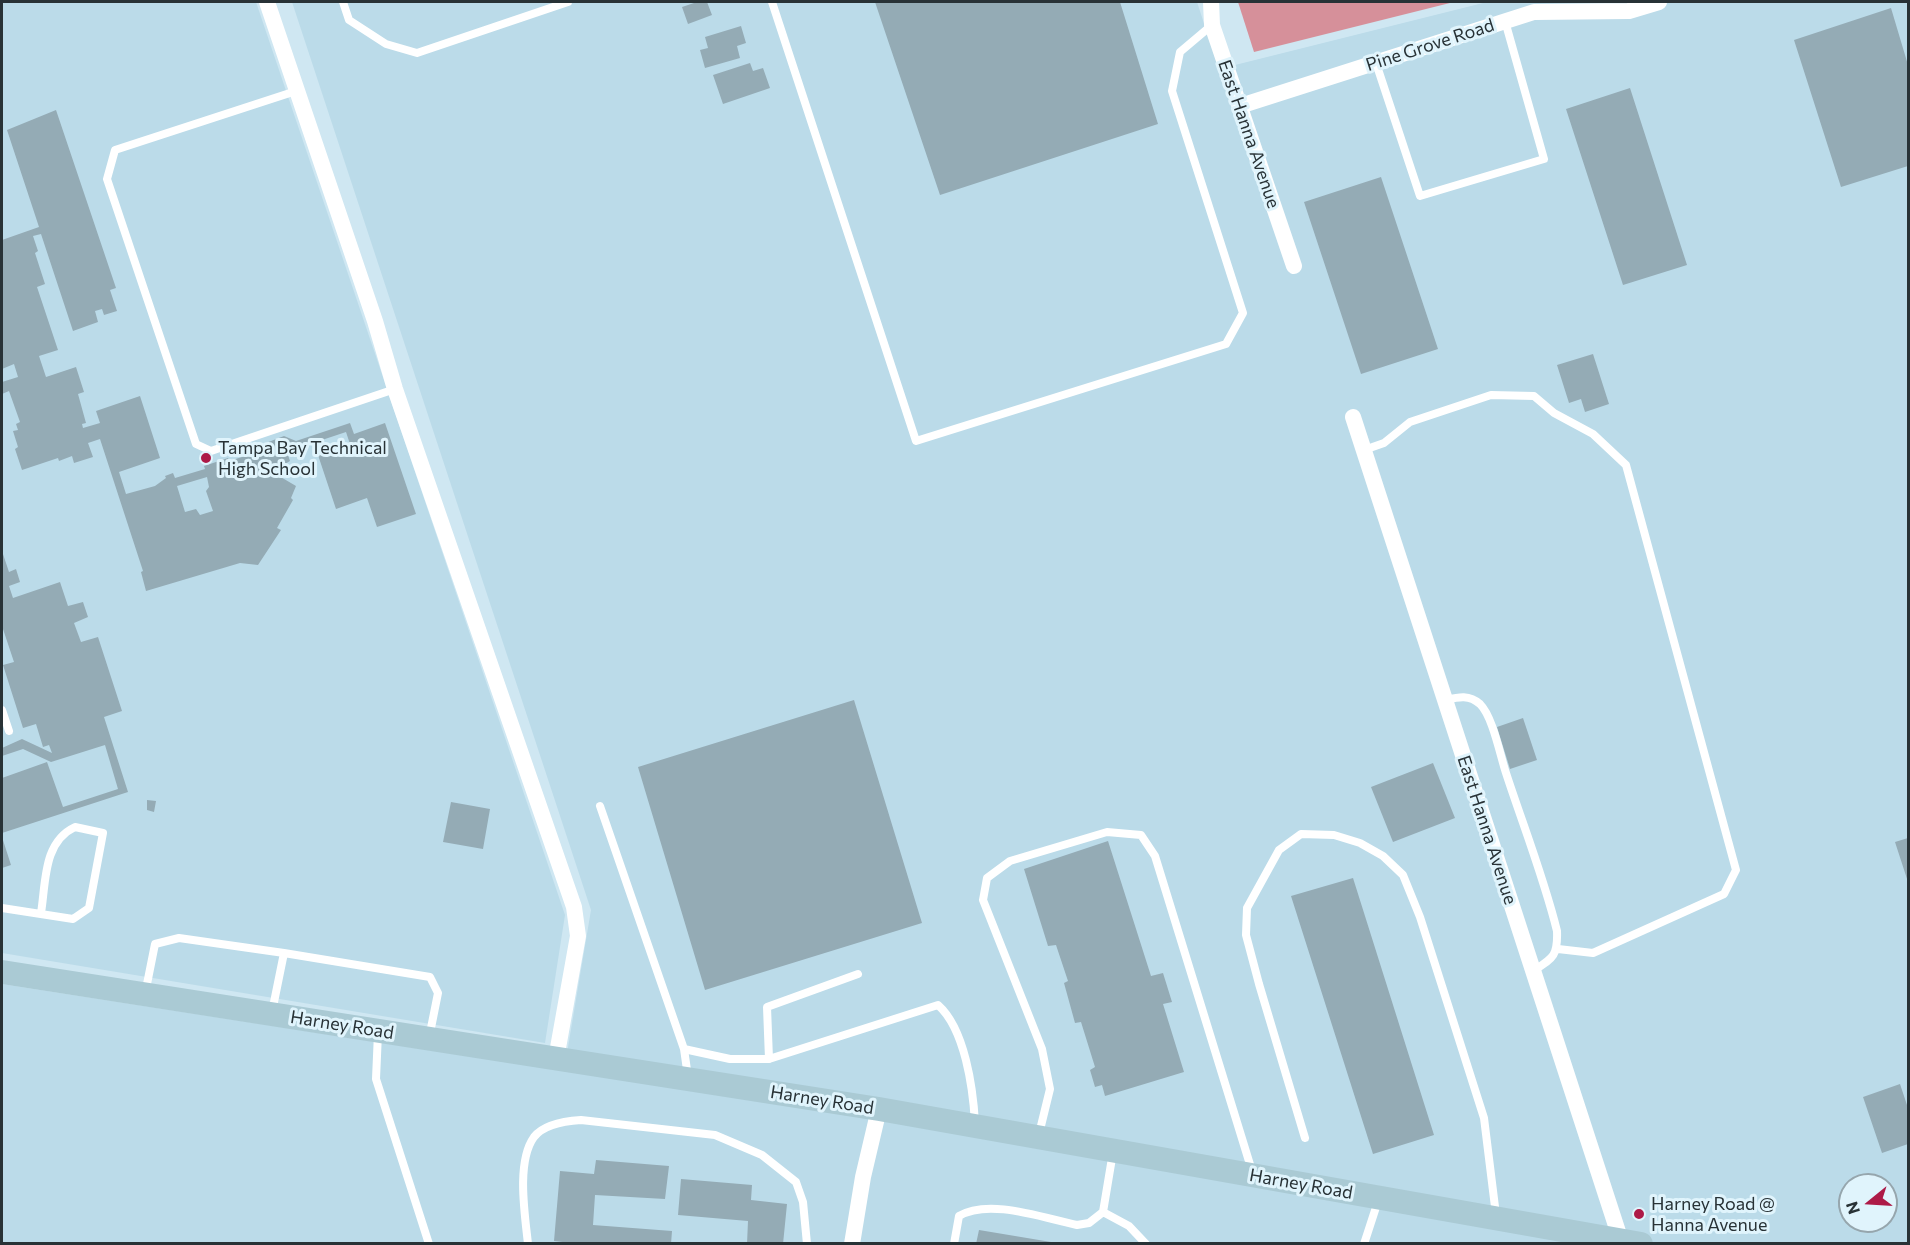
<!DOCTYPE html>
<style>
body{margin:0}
#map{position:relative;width:1910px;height:1245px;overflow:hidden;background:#cfe7f2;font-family:Commissioner,sans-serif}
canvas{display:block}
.frame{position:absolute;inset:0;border:3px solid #283236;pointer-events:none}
.north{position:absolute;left:1838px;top:1173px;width:60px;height:60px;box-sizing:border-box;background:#e0f4fc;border:2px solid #96a6ad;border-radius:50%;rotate:252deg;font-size:16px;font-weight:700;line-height:24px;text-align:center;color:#283236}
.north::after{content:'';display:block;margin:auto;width:21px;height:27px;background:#ad1a47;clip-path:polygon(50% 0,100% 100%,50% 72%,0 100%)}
</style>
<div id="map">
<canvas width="1910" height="1245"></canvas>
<div class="frame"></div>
<div class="north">N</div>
</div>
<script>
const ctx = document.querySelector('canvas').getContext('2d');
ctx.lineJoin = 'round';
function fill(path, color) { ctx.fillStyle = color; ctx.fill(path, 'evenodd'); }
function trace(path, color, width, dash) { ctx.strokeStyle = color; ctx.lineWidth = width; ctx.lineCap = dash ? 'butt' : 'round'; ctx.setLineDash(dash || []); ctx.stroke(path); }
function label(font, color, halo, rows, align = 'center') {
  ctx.font = font + ' Commissioner,sans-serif'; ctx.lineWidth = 6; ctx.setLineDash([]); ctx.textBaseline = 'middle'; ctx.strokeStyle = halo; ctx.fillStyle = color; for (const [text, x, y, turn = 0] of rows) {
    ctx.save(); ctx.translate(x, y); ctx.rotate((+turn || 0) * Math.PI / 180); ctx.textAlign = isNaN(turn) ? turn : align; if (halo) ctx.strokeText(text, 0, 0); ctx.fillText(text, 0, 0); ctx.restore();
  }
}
const built = new Path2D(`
 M2,2h254l309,913 -20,128 -543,-90z
 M292,2h905l22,67 268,-67h421v1241h-1906v-259l562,87 27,-161zM1850,1185h36v36h-36z`);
const forest = new Path2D(`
 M1238,2h216l-200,50z`);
const building = new Path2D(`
 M697,2h10l5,13 -24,9 -6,-17z
 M875,2h245l38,122 -218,71z
 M1891,8l17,57v101l-67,21 -47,-147z
 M741,26l5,17 -9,3 3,12 -35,10 -5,-18 8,-2 -3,-11z
 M750,63l3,8 10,-3 7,20 -47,16 -10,-29z
 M1630,88l57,177 -64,20 -57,-176z
 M56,110l60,178 -6,2 7,21 -13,4 -2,-6 -7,2 3,11 -25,9 -32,-97 -8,2 5,15 -3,2 10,31 -8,3 21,63 -19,6 7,21 30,-10 8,25 -6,2 8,29 -4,1 1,4 17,-5 -4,-12 44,-15 20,62 -41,14 7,22 29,-8 11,-8 -1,-2 8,-3 2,5 30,-9 -1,-3 24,-8 1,3 26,-8 -2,-5 31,-12 12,5 54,-18 4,11 31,-11 31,91 -39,13 -10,-29 -31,11 -18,-54 27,-9 4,11 5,-1 -8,-24 -48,16 -14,-5 6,18 -12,7 1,8 17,10 -5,12 2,2 -16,28 4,2 -23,35 -18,-2 -94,28 -5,-19 2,-1 -43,-132 -12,4 5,14 -19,6 -2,-7 -13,5 -1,-3 -36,12 -7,-21 3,-2 -5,-16 5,-1 -2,-6 4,-2 -11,-31 -7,3v-12l16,-5 -4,-13 -12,5v-129l37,-13 -32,-97zM207,477l2,10 -3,4 7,20 -13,4 -4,-6 -11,3 -8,-26z
 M1381,177l57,172 -77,25 -57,-172z
 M1593,354l16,50 -24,8 -4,-13 -12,4 -12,-38z
 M2,551l7,21 7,-3 4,13 -11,4 4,12 47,-16 8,24 15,-4 5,15 -14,6 7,19 17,-5 24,74 -18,6 24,75 -126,41v-55l45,-16 16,45 55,-18 -13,-44 -54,17 -28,-13 -21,7v-8l20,-9 30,14 -3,-8 -6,2 -7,-23 -13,4 -20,-63 11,-3 -12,-36z
 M854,700l68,223 -217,67 -67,-223z
 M1523,718l14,42 -27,9 -13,-42z
 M1433,763l22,55 -62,24 -22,-55z
 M147,800l9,1 -2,11 -7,-2z
 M451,802l39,7 -7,40 -40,-7z
 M2,837l9,28 -9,3z
 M1908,838v44l-13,-40z
 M1108,841l43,135 12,-3 9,29 -9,2 21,68 -79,24 -3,-11 -7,2 -5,-17 5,-3 -14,-45 -6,1 -11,-40 4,-2 -12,-36 -8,1 -24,-77z
 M1353,878l81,257 -61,19 -82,-258z
 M1900,1084l8,24v36l-26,9 -19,-56z
 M596,1160l73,6 -4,33 -70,-4 -2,30 79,6 -1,13h-91l-26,-3 6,-70 34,3z
 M681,1179l71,6 -1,15 36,4 -4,40h-36l1,-23 -70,-6z
 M979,1230l72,12v2h-75z`);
const lane = new Path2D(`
 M343,2l6,18 37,24 31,9 151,-51
 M772,2l144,439 310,-97 17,-31 -71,-222 8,-39 32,-27
 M1376,63l44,133 124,-37 -39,-138
 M296,91l-181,59 -8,29 89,265 15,7 184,-62
 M1364,450l20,-7 26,-21 81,-27 43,1 20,17 39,21 33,31 110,405 -12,24 -131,59 -35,-4
 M1445,700c13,-3 24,-6 35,4 13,13 20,51 26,69 17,52 38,105 51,158 1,25 -4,27 -24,40
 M2,710l7,21
 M600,806l84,243
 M2,908l71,11 16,-11 14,-75 -28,-6c-32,15 -29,55 -34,86
 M284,953l146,24 8,16 -9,45
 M145,994l10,-50 24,-6 105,15 -12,59
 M378,1033l-2,46 53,165
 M769,1059l-2,-52 91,-33
 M688,1077l-4,-28 46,10h39l169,-54c27,24 35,83 37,118
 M1039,1134l11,-45 -8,-40 -59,-149 4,-22 23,-17 97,-29 34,3 14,21 97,315
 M1305,1138l-46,-154 -13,-49 1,-27 32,-58 22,-16 33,1 26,8 23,13 20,19 17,42 64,201 12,97
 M1103,1212l26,14 17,18
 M528,1244c-3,-29 -12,-82 6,-107 10,-13 32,-16 47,-17l134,15 47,20 34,27 7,20 4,42
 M954,1244l5,-28c30,-18 84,2 118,9l12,-2 14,-11 10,-60
 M1364,1244l15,-46`);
const street = new Path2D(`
 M267,2l108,319 20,68 179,518 4,29 -22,123
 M1211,2l1,23 82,241
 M1240,106l294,-94 95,-1 30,-9
 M1353,417l268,824
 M852,1244l11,-67 16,-68`);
const secondary = new Path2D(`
 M2,972l877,137 762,135`);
const markers = [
 [206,458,6,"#ad1a47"],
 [1639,1214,6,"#ad1a47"]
];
const streetNames = [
 ["Pine Grove Road",1430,45,-18],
 ["East Hanna Avenue",1249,134,71],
 ["East Hanna Avenue",1487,830,72],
 ["Harney Road",342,1025,9],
 ["Harney Road",822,1100,9],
 ["Harney Road",1301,1184,10]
];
const poiNames = [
 ["Tampa Bay Technical",218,448],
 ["High School",218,469],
 ["Harney Road @",1651,1204],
 ["Hanna Avenue",1651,1225]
];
fill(built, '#bbdbe9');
fill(forest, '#d6909a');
fill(building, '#94abb5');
trace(lane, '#fff', 8);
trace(street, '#fff', 16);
trace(secondary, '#aacad4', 24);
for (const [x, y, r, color] of markers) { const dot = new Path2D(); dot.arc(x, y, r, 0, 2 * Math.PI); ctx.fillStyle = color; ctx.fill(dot); trace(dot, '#e0f4fc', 2); }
label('18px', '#283236', '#e0f4fc', streetNames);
label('18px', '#283236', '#e0f4fc', poiNames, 'left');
</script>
